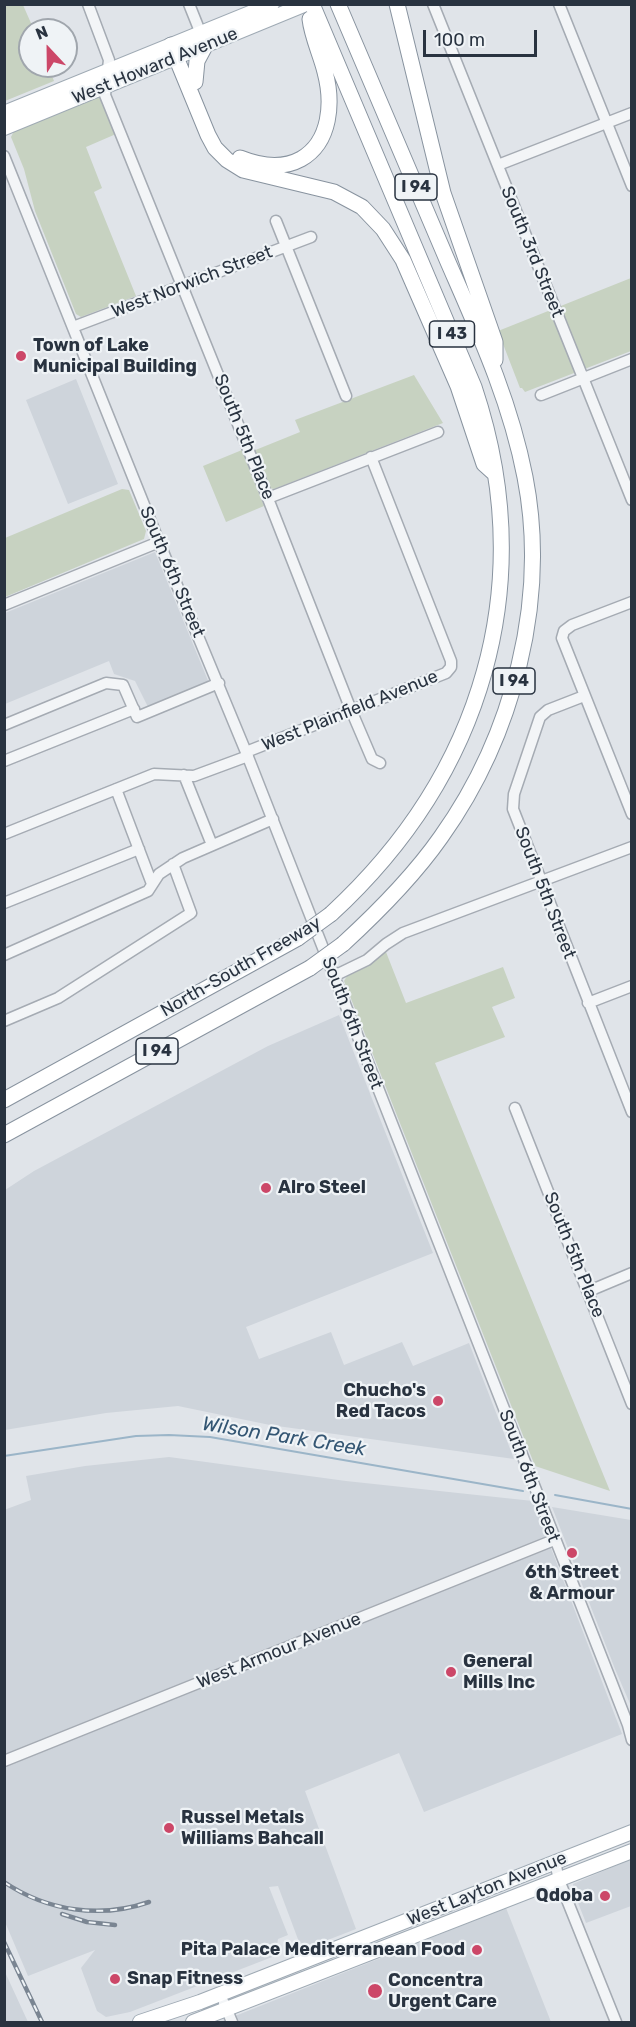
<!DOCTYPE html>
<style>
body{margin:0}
#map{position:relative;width:636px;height:2027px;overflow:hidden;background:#e0e4e9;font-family:Rubik,sans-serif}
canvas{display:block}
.frame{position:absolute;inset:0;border:6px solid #293340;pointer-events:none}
.north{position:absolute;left:18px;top:18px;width:60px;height:60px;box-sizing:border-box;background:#eff3f6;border:2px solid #a0a6ad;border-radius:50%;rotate:338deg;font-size:16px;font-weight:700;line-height:24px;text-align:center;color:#293340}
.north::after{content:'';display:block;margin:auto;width:21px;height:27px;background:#cc4768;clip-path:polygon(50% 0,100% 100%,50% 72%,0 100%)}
.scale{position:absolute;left:423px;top:30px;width:114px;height:27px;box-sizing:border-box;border:3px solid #293340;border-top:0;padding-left:8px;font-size:18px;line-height:21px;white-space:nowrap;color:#293340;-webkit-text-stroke:4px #eff3f6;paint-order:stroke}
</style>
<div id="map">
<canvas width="636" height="2027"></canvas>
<div class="frame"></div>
<div class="north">N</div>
<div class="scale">100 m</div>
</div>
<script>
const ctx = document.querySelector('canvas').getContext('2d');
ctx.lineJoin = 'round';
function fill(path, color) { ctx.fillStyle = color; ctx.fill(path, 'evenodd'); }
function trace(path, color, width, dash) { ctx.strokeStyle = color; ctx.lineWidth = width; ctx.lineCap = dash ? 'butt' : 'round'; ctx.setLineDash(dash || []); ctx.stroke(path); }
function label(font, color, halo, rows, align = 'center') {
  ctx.font = font + ' Rubik,sans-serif'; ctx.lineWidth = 4.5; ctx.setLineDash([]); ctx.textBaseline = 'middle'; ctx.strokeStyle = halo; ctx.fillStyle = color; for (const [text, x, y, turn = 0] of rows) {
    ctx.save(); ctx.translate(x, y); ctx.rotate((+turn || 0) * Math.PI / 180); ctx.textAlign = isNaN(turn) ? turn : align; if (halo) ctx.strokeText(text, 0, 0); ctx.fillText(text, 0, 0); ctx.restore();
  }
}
const built = new Path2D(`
 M76,379l42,105 -50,20 -42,-104z
 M155,552l54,131 -61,24 -13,-26 -21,-7 -5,-13 -104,43v-91z
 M339,1015l94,238 -187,74 13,32 72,-27 13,33 58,-23 11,24 56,-23 45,116 -244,-34 -92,-19 -72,7 -101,17v-240l29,-19 234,-125z
 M169,1457l177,24 187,20 89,233 -198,78 -25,-59 -94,38 51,138 -54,21 -24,-64 -9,1 19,48 -10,4 -1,6 3,9 -150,58 -24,5 -9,-6 -16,-43 14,-18 -67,26 -23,-54 -1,-412 27,-10 -5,-24 59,-10z
 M552,1507l79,13v186l-16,-37z
 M631,1859v47l-45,17 -13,-33v-6z
 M506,1908l45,114h-331z
 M5,1972l23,50h-23z`);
const green = new Path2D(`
 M5,4l18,1 11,25h-4v36h18l6,15 -49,20z
 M98,96l3,2 15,36 -30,13 16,41 -8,4 42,104 -55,21 -5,-3 -41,-103 -11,-42 -13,-32 3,-6z
 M631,278v73l-106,41 -3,-4h-2l-22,-57z
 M414,375l29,48 -169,66 -5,-1 -16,-37 47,-19 -5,-12z
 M242,450l22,56 -38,16 -23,-56z
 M122,489l7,1 17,41 -2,8 -139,58v-59z
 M386,952l20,51 97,-36 12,31 -23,9 13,30 -70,26 175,428 -75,-25 -191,-485 3,-5 21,-10z`);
const stream = new Path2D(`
 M4,1456l132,-20 33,-1 41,2 313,54
 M555,1495l77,14`);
const minor = new Path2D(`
 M88,4l21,56 -4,35 160,396 86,219 21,49 8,4
 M189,4l12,30
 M433,4l199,496
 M559,4l73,182
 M4,156l155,386 87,210 365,929 17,44 4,15
 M498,165l134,-52
 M276,221l70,175
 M73,327l238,-90
 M541,395l91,-36
 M268,498l170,-66
 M632,602l-60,23 -8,6 -2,7 70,176
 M4,605l155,-63
 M584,696l-36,14 -8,7 -26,77 -1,15 119,303
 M4,725l102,-42 17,2 14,32 82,-34
 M246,752l200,-79 5,-6v-6l-80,-204
 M4,761l130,-52
 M184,775l28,70
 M116,789l36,95
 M4,834l150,-60 40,2 54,-20
 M4,903l135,-54
 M4,955l144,-64 11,-17 24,-16 90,-39
 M334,976l33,-16 19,-16 17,-11 229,-86
 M588,1003l44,-17
 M4,1021l54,-23 133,-85 -18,-49
 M515,1108l117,296
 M589,1291l43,-18
 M4,1761l550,-221
 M555,1862l4,18 57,142
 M224,2003l8,19`);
const major = new Path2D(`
 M4,113l268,-109
 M4,128l302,-124
 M140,2022l60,-20 432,-170
 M193,2022l439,-171`);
const highway = new Path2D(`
 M312,4l162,383c66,197 9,387 -143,527
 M338,4c37,86 74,172 110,258 31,71 62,138 77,215 24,123 -12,259 -84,360 -28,40 -62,74 -98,107
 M397,4l46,189 52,149v18
 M171,45l37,90 7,13 12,12 16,10 91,22 28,15 21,22 20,31 55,126 26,78 10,9
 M195,82l2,-21 8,-15
 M240,158c20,8 41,12 61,1 30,-17 32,-57 24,-87 -4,-17 -13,-35 -15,-53
 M4,1100l294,-162
 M4,1135l306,-167`);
const rail = new Path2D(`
 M4,1882c43,29 96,37 145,20
 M62,1914l25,8 28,3
 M4,1942l38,80`);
const highwayBridge = new Path2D(`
 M298,938l33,-24
 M310,968l33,-24`);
const markers = [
 [21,356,6,"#cc4768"],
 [266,1188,6,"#cc4768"],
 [438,1401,6,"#cc4768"],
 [572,1553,6,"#cc4768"],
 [451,1672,6,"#cc4768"],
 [169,1828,6,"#cc4768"],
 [605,1896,6,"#cc4768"],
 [477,1950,6,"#cc4768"],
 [115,1979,6,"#cc4768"],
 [375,1991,8,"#cc4768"]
];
const shields = [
 [416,187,42],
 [452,334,45],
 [514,681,42],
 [157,1051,42]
];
const shieldNames = [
 ["I 94",416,187],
 ["I 43",452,334],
 ["I 94",514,681],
 ["I 94",157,1051]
];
const streetNames = [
 ["West Howard Avenue",155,66,-22],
 ["South 3rd Street",532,252,68],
 ["West Norwich Street",192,282,-21],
 ["South 5th Place",244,437,68],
 ["South 6th Street",172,572,67],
 ["West Plainfield Avenue",350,711,-22],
 ["South 5th Street",545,893,69],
 ["North-South Freeway",241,967,-30],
 ["South 6th Street",352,1023,69],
 ["South 5th Place",574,1255,68],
 ["South 6th Street",529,1476,69],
 ["West Armour Avenue",279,1651,-22],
 ["West Layton Avenue",487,1889,-22]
];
const poiNames = [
 ["Town of Lake",33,346],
 ["Municipal Building",33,367],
 ["Alro Steel",278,1188],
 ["Chucho's",426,1391,"right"],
 ["Red Tacos",426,1412,"right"],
 ["6th Street",572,1573,"center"],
 ["& Armour",572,1594,"center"],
 ["General",463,1662],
 ["Mills Inc",463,1683],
 ["Russel Metals",181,1818],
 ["Williams Bahcall",181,1839],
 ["Qdoba",593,1896,"right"],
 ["Pita Palace Mediterranean Food",465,1950,"right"],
 ["Snap Fitness",127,1979],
 ["Concentra",388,1981],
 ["Urgent Care",388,2002]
];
const waterNames = [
 ["Wilson Park Creek",284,1437,9]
];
fill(built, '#ced4db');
fill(green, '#c7d2c1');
trace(stream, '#9bb5c8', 2);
trace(minor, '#a5abb3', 13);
trace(major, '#9faab4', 16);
trace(highway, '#88939f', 17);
trace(minor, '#f3f5f7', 10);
trace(major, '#fff', 14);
trace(highway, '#fff', 15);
trace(rail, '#7a8592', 4.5);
trace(rail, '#eff3f6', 2, [7]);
trace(highwayBridge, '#88939f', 17, []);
trace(highwayBridge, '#fff', 15);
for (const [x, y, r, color] of markers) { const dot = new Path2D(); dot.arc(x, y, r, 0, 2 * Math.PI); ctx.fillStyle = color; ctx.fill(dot); trace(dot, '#eff3f6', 2); }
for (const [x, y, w] of shields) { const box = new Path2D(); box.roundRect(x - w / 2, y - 13, w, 26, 4.5); ctx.fillStyle = '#eff3f6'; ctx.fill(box); trace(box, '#293340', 1.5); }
label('bold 16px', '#293340', null, shieldNames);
label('18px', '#293340', '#eff3f6', streetNames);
label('bold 18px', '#293340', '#eff3f6', poiNames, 'left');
label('italic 20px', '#345673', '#eff3f6', waterNames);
</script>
